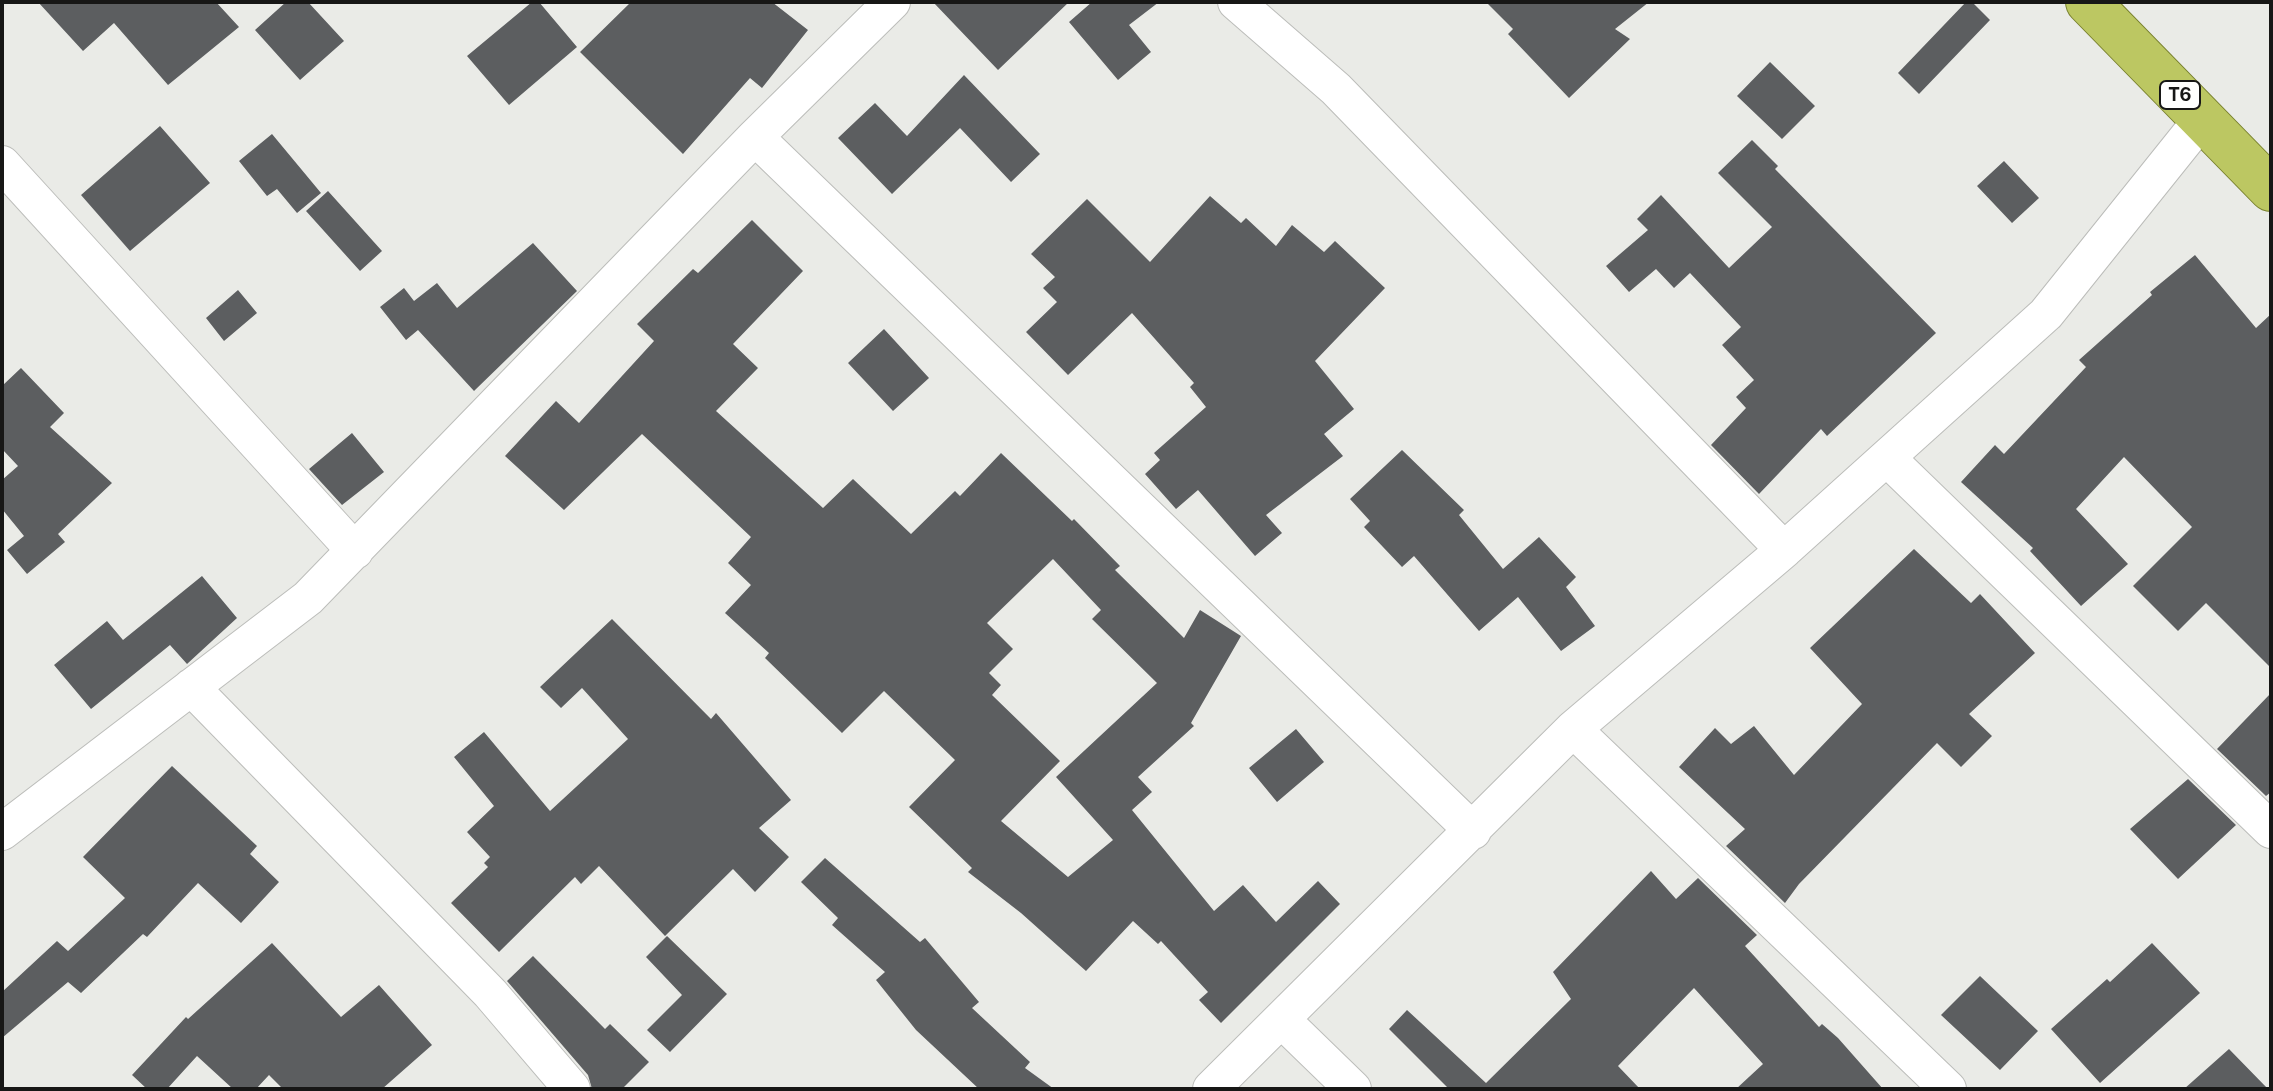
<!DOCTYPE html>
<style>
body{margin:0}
#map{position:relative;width:2273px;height:1091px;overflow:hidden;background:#eaebe7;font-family:"Public Sans",sans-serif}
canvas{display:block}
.frame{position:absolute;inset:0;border:4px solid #171716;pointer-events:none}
</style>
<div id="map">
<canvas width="2273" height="1091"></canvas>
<div class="frame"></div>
</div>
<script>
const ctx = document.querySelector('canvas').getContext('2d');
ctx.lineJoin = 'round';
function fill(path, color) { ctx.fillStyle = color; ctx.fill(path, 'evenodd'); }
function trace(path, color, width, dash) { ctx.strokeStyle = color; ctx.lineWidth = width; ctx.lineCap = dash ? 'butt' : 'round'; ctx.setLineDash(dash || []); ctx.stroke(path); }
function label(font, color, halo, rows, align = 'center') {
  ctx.font = font + ' "Public Sans",sans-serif'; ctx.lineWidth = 8; ctx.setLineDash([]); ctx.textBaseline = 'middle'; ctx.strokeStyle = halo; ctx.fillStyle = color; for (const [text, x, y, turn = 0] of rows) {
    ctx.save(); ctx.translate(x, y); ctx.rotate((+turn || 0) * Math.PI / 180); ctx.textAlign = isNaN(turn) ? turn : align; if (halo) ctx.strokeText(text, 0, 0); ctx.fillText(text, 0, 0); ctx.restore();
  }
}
const building = new Path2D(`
 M38,2h178l23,25 -71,58 -54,-62 -31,28z
 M286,2h22l36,39 -44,39 -45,-50z
 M532,2h7l38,45 -68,58 -42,-49z
 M631,2h141l36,28 -46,58 -12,-10 -67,76 -103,-102z
 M933,2h136l-71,68z
 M1092,2h67l-30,23 22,27 -33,28 -49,-58z
 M1486,2h163l-34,27 15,10 -61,59 -61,-64 5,-5z
 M1966,2h6l18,18 -71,74 -21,-21z
 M1770,62l45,44 -33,33 -45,-43z
 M964,75l76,79 -29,28 -51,-54 -68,66 -54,-56 37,-35 32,33z
 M160,126l50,57 -80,68 -49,-56z
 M272,134l49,59 -24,20 -20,-24 -10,7 -28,-35z
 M1752,140l26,26 -3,3 161,164 -109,103 -6,-7 -62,65 -48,-49 35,-37 -10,-11 18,-17 -32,-35 19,-18 -51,-54 -16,15 -18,-19 -27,23 -23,-26 42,-36 -11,-11 24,-24 68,73 43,-41 -54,-54z
 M2004,161l35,37 -27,25 -35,-37z
 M328,191l54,60 -22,20 -54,-60z
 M1210,196l31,27 5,-5 30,28 16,-21 32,27 11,-11 50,47 -70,73 39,48 -30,25 19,22 -77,59 16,18 -27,23 -57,-66 -22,19 -31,-35 15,-14 -6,-7 52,-46 -16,-20 4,-4 -62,-70 -64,62 -42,-43 31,-30 -14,-14 12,-11 -24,-23 56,-55 63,63z
 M752,220l51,51 -70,73 25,24 -42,43 107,97 30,-29 58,55 44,-43 5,5 41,-43 71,68 2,-2 46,47 -5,4 69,68 16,-28 41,26 -50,87 3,3 -56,51 14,15 -20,18 82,101 29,-26 33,37 42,-41 22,23 -119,119 -22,-23 9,-8 -47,-51 -3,3 -25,-23 -47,50 -65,-58 -53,-41 4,-4 -63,-61 46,-47 -71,-69 -42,42 -77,-75 4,-5 -44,-40 26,-28 -23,-22 23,-26 -109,-103 -78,76 -59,-54 51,-55 23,22 75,-82 -17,-17 56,-55 5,4zM1053,559l48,51 -9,9 65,64 -101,94 57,63 -45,37 -67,-56 59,-60 -68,-66 9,-10 -12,-12 24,-24 -26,-26z
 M533,243l44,48 -103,100 -56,-61 -12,10 -26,-33 24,-19 10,13 23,-18 20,25z
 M2195,255l61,73 15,-14v354l-65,-65 -28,28 -45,-45 59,-59 -68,-70 -48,52 52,55 -47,42 -51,-55 3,-3 -72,-66 34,-37 9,9 82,-87 -7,-7 73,-65 -2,-3z
 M238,290l19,23 -33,28 -18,-23z
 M884,329l45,49 -36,33 -45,-48z
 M21,368l43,45 -14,14 62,56 -54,51 7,8 -38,32 -20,-24 17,-14 -22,-27v-29l16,-14 -16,-17v-63z
 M352,433l32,39 -42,33 -33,-36z
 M1402,450l62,60 -5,5 44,54 36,-32 37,40 -10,10 29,39 -34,25 -43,-54 -39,34 -65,-75 -12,11 -38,-40 6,-6 -20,-22z
 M1914,549l57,54 9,-9 55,59 -66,61 23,22 -31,31 -24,-24 -138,141 -14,19 -59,-57 19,-17 -66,-62 36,-39 16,16 23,-18 40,49 68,-71 -52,-56z
 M202,576l35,42 -50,46 -17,-19 -79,64 -37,-44 53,-44 16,19z
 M612,619l99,100 5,-6 75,87 -32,28 30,29 -34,35 -22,-23 -68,67 -66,-70 -18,18 -6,-7 -76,75 -48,-49 37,-36 -4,-4 6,-6 -23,-25 27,-26 -40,-49 30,-25 66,79 78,-72 -46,-51 -21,20 -21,-21z
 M2271,693v99l-5,4 -49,-47z
 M1296,729l28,33 -47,40 -28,-34z
 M172,766l85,80 -7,8 29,28 -38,41 -43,-40 -51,54 -4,-3 -62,59 -13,-11 -66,56v-46l55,-51 11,10 57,-53 -42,-41z
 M2188,779l48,46 -58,54 -48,-50z
 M825,858l95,84 5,-4 54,64 -7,6 58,54 -5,6 29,21h-75l-63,-59 -40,-50 9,-8 -53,-47 6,-7 -37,-36z
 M1651,871l25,28 22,-21 59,57 -12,11 74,81 3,-3 16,14 45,51h-147l27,-25 -69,-76 -76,78 22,23h-191l-60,-60 18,-19 79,73 85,-84 -18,-27z
 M667,936l60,58 -57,58 -23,-22 35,-35 -36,-38z
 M272,943l69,74 38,-32 53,60 -50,44h-99l-14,-14 -13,14h-23l-36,-33 -30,33h-20l-15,-14 54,-58 2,2z
 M2152,943l48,50 -100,90 -49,-54 56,-50 3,3z
 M533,956l72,73 5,-5 39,38 -27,27h-30l-4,-14 -81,-94z
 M1980,976l58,55 -38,39 -59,-55z
 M2229,1049l39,40h-84z`);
const minor = new Path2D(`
 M1236,2l100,87 448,461
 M755,137l718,694
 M2,164l353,387
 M1887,458l384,372
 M191,687l299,306 82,96
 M1573,729l375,360
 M2,832l306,-234 447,-461 137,-135
 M1282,1020l71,69
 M1211,1089l362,-360 211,-179 262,-236 157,-196`);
const trunk = new Path2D(`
 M2088,2l183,187`);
const shields = [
 [2180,95,40]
];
const shieldNames = [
 ["T6",2180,95]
];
fill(building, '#5c5e60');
trace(minor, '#bcbdba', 38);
trace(trunk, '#78802e', 46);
trace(minor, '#fff', 36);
trace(trunk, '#bcc762', 44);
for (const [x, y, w] of shields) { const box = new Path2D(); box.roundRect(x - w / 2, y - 14, w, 28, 6); ctx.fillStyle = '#fffffe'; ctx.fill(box); trace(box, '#171716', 2); }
label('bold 18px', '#171716', null, shieldNames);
</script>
